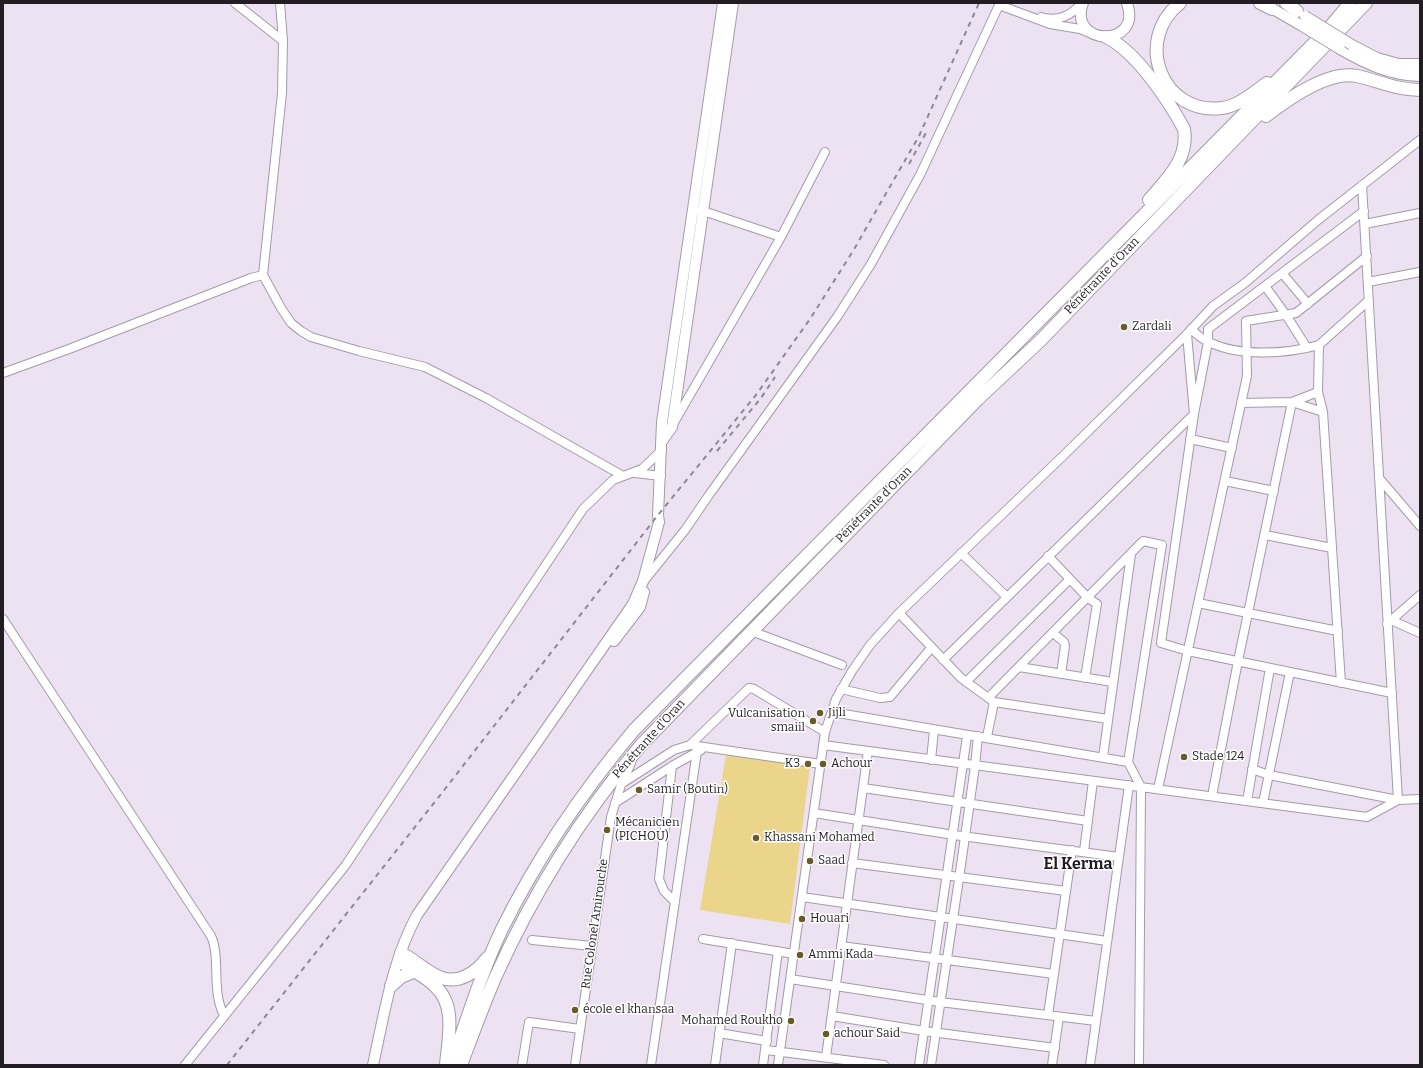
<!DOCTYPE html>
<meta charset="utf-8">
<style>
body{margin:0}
#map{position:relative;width:1423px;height:1068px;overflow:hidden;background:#ede2f1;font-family:Bitter,serif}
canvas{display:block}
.frame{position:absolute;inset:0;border:4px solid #211d22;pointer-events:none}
</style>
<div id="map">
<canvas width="1423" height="1068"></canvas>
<div class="frame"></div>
</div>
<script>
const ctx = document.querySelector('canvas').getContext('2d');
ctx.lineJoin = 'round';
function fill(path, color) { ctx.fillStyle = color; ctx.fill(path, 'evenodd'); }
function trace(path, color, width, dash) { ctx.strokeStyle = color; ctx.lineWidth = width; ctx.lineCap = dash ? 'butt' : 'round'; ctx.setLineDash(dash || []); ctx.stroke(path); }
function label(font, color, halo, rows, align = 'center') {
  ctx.font = font + ' Bitter,serif'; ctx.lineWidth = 3; ctx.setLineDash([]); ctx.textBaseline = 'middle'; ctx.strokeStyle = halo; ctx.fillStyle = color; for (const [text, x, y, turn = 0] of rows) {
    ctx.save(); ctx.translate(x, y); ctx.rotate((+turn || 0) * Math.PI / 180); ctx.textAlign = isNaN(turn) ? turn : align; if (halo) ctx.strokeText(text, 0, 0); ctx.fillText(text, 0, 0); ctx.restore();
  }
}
const green = new Path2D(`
 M726,755l84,12 -20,157 -90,-14z`);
const minor = new Path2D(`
 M235,3l48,38
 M280,3l3,38 -1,52 -19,182 18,33 10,15 10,8 10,6 48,14 66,16 61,31 137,78
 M999,5l51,19 30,5 10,4
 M1041,17c18,5 29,-1 41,-14
 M697,211h6l78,26
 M1365,224l55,-11
 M1282,273l26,31
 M1368,282l52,-10
 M1265,286l21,29 21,33
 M1191,329c5,5 11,10 18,13 30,15 78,12 110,3
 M1187,334l7,80 14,-72v-13l156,-118
 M3,373l66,-24 182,-71 12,-3
 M1318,392l-26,10 31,10
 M672,426l109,-189 44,-85
 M1190,439l42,9
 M635,473l26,3
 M1379,478l41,48
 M1225,481l49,10
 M1265,535l67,13
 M961,553l46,44
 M1048,556l40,42 9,6 -12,74
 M644,581l41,-51 24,-35 128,-178 34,-53 49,-89 80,-172
 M1198,603l140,28
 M899,613l62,65 33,24 -7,35
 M3,619l208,317c10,21 0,56 13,79
 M1391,620l29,13
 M1387,624l33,-29
 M751,631l91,34
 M1053,633l11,9 1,4 -4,28
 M943,660l251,-246 -33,229 27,8 204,42
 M1019,667l94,15
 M966,682l104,-103
 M1341,683l-18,-271 -5,-20 1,-47 49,-44
 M841,689l39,9 10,-1 41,-49
 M988,698l155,-157 19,4 -34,217 13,25 -2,278
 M994,702l114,17
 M832,712l296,50
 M690,745l59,-57 5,1 71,43
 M823,745l544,72 31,-17 -36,-615
 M1103,757l28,-203
 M931,760l3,-30
 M672,766l-13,113 5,12 11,11
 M1252,769l17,6 129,25 22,-1
 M621,784l53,-34 16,-5 131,19
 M863,788l225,33
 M1158,789l89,-413 -1,-55 50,-8 71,-57
 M1212,796l26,-135 54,-259 -51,1
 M1247,801l23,-133
 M615,803l57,-37 29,-16
 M1263,803l27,-131
 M814,813l140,22 165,22
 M1084,851l9,-70
 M852,863l214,28
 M802,897l305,44
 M703,939l91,15
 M532,940l60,6
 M841,946l213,28
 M790,979l150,23 156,19
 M1048,1015l24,-165
 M832,1016l92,15 131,17
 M719,1033l48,8
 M766,1050l118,15
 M826,1057l42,-306
 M185,1065l160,-199 238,-357 30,-29 29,-11 20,-19
 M522,1065l7,-43 51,7
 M575,1065l36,-248 10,-32 10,-22
 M651,1065l46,-314
 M715,1065l17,-122
 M763,1065l15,-114
 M778,1065l47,-333 11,-33 16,-28 18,-26 29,-32 164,-157 124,-122 26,-28 32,-23 73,-63 102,-80
 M919,1065l48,-329
 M931,1065l28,-186 16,-113 3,-30
 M1052,1065l7,-48
 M1090,1065l39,-280`);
const major = new Path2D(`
 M1083,3c-16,43 60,46 44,0
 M1266,5l33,19
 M1352,45l25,13 29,8
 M1340,49c26,15 50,26 80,27
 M662,441l10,-14 61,-424
 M614,641l26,-34 4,-15
 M373,1065c11,-50 19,-104 44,-150l216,-311 10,-23 16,-59 -1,-7 4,-93 61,-419`);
const highway = new Path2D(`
 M1180,3c-47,37 -18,113 42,105 17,-2 32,-16 45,-25
 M1260,3l12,6
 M1286,3l11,8
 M1106,37c30,14 63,64 78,92 5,30 -17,50 -35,71
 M1398,65h22
 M1266,116c22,-17 62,-46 91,-40 22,5 40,14 63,14
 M401,953c21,10 39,36 65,23 9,-4 15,-10 21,-18
 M400,961c11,9 25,15 35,25 22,20 13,53 11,79
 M391,986l10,-9 12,-5
 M451,1065c16,-45 30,-92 51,-136 35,-71 81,-138 132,-199l586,-592 109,-110 21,-25
 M461,1065c11,-29 22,-59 34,-87 38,-85 87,-163 146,-233l337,-346 63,-59 325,-337`);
const rail = new Path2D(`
 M909,164l18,-33
 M717,451l44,-53 14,-21
 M227,1065l218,-276 213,-274 98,-120 54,-76 43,-68 66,-115 60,-133`);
const majorBridge = new Path2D(`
 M1305,16l47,29
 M1299,24l41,25`);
const markers = [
 [1124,327,4,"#695b28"],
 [820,713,4,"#695b28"],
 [813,721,4,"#695b28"],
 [1184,757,4,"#695b28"],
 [808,764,4,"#695b28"],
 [823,764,4,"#695b28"],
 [639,790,4,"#695b28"],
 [607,830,4,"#695b28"],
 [756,838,4,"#695b28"],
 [810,861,4,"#695b28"],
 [802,919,4,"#695b28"],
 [800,955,4,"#695b28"],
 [575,1010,4,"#695b28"],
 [791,1021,4,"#695b28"],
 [826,1034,4,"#695b28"]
];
const streetNames = [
 ["Pénétrante d'Oran",1102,276,-46],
 ["Pénétrante d'Oran",874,505,-45],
 ["Pénétrante d'Oran",649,739,-48],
 ["Rue Colonel Amirouche",595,924,-82]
];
const poiNames = [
 ["Zardali",1132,327],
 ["Jijli",828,713],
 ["Vulcanisation",805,714,"right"],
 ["smaiil",805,728,"right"],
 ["Stade 124",1192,757],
 ["K3",800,764,"right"],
 ["Achour",831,764],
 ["Samir (Boutin)",647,790],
 ["Mécanicien",615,823],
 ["(PICHOU)",615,837],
 ["Khassani Mohamed",764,838],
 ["Saad",818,861],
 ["Houari",810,919],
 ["Ammi Kada",808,955],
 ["école el khansaa",583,1010],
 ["Mohamed Roukho",783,1021,"right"],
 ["achour Said",834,1034]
];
const districtNames = [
 ["El Kerma",1078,865]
];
fill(green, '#ebd58a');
trace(minor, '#a49aa8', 10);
trace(major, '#a49aa8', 12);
trace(highway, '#a49aa8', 14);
trace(minor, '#fff', 8);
trace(major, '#fff', 10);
trace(highway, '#fff', 12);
trace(rail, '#8f8792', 2, [5, 5]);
trace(majorBridge, '#a49aa8', 12, []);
trace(majorBridge, '#fff', 10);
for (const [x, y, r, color] of markers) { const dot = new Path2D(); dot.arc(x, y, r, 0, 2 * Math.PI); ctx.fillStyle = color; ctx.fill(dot); trace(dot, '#fff', 1.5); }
label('12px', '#211d22', '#fff', streetNames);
label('12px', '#211d22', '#fff', poiNames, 'left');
label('bold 16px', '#211d22', '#fff', districtNames);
</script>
